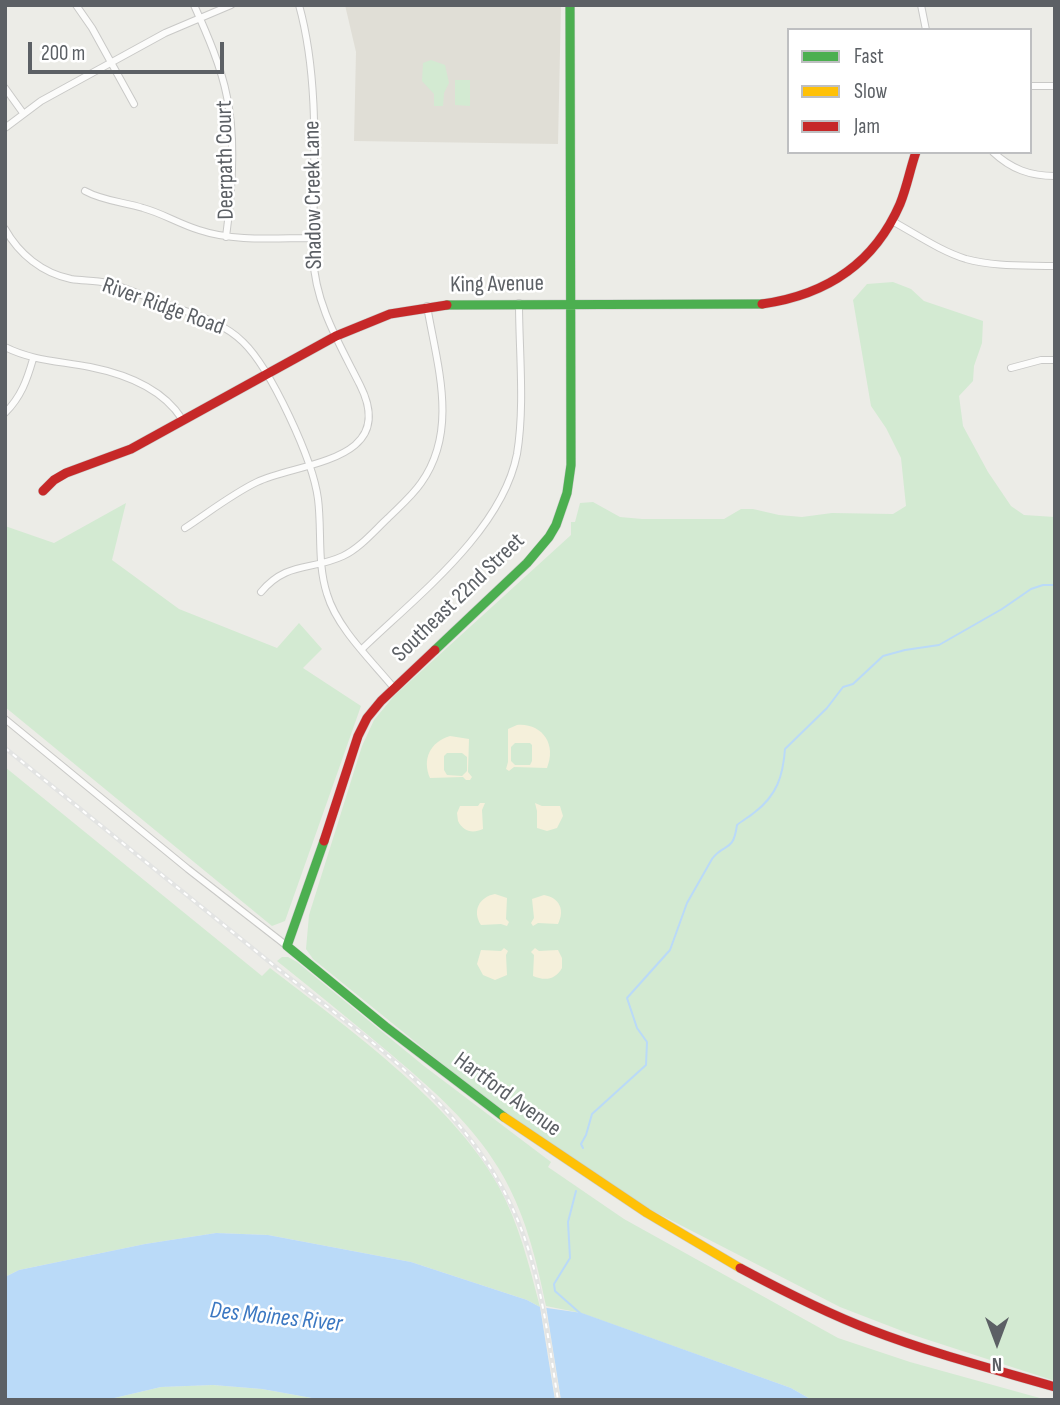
<!DOCTYPE html>
<style>
body{margin:0}
#map{position:relative;width:1060px;height:1405px;overflow:hidden;background:#ecece7;font-family:"Sofia Sans Condensed",sans-serif}
canvas{display:block}
.frame{position:absolute;inset:0;border:7px solid #5c6065;pointer-events:none}
.legend{position:absolute;left:787px;top:28px;width:245px;height:126px;box-sizing:border-box;background:#fff;border:2px solid #bebfc1;margin:0;padding:9px 12px;list-style:none;font-size:21px;color:#5c6065}
.legend li{display:flex;align-items:center;gap:14px;height:35px}
.legend b{width:35px;border:2px solid #bebfc1}
.north{position:absolute;left:962px;top:1307px;width:70px;height:70px;-webkit-text-stroke:5px #fff;paint-order:stroke;rotate:180deg;font-size:19px;font-weight:700;line-height:28px;text-align:center;color:#5c6065}
.north::after{content:'';display:block;margin:auto;width:24px;height:32px;background:#5c6065;clip-path:polygon(50% 0,100% 100%,50% 72%,0 100%)}
.scale{position:absolute;left:28px;top:42px;width:196px;height:32px;box-sizing:border-box;border:4px solid #5c6065;border-top:0;padding-left:9px;font-size:21px;line-height:24px;white-space:nowrap;color:#5c6065;-webkit-text-stroke:5px #fff;paint-order:stroke}
</style>
<div id="map">
<canvas width="1060" height="1405"></canvas>
<div class="frame"></div>
<ul class="legend">
<li><b style="height:9px;background:#4caf50"></b>Fast</li>
<li><b style="height:9px;background:#ffc107"></b>Slow</li>
<li><b style="height:9px;background:#c62828"></b>Jam</li>
</ul>
<div class="north">N</div>
<div class="scale">200 m</div>
</div>
<script>
const ctx = document.querySelector('canvas').getContext('2d');
ctx.lineJoin = 'round';
function fill(path, color) { ctx.fillStyle = color; ctx.fill(path, 'evenodd'); }
function trace(path, color, width, dash) { ctx.strokeStyle = color; ctx.lineWidth = width; ctx.lineCap = dash ? 'butt' : 'round'; ctx.setLineDash(dash || []); ctx.stroke(path); }
function label(font, color, halo, rows, align = 'center') {
  ctx.font = font + ' "Sofia Sans Condensed",sans-serif'; ctx.lineWidth = 5; ctx.setLineDash([]); ctx.textBaseline = 'middle'; ctx.strokeStyle = halo; ctx.fillStyle = color; for (const [text, x, y, turn = 0] of rows) {
    ctx.save(); ctx.translate(x, y); ctx.rotate((+turn || 0) * Math.PI / 180); ctx.textAlign = isNaN(turn) ? turn : align; if (halo) ctx.strokeText(text, 0, 0); ctx.fillText(text, 0, 0); ctx.restore();
  }
}
const education = new Path2D(`
 M561,5l-3,139 -204,-3 2,-89 -11,-47z`);
const green = new Path2D(`
 M431,60l14,5 4,18 -5,10 -1,13h-9v-12l-12,-13 1,-18z
 M455,80h15v26l-15,-1z
 M893,282l18,7 13,12 59,20 -1,22 -8,23 -1,15 -14,15 4,30 25,46 23,34 13,9 31,2v864l-145,-47 -70,-27 -187,-96 -81,-50 -91,-66 -168,-136 -7,-10 3,-34 53,-169 12,-26 20,-24 177,-161v-13h4l5,-19 13,-1 27,15 22,2h82l17,-10h12l26,6 23,2 30,-4 61,1 13,-8 -5,-48 -15,-30 -15,-22 -18,-106 14,-16z
 M126,503l-14,57 67,49 98,39 22,-25 23,26 -19,19 58,38 -76,215 -13,5 -267,-219v-181l49,17z
 M5,767l257,209 8,-8c75,58 182,134 228,217 21,38 31,80 42,122l-13,-7 -116,-38 -143,-27 -52,-2 -71,11 -126,26 -14,7z
 M282,957h6l9,5 127,104 127,96 -3,5 76,52 214,119 72,24 137,38h-235l-21,-12 -210,-75 -35,-7c-10,-48 -21,-94 -47,-137 -27,-45 -66,-79 -106,-113 -38,-32 -77,-64 -116,-95z
 M213,1385l49,4 61,11h-217l55,-13z`);
const sand = new Path2D(`
 M517,725c25,-2 40,19 30,43l-33,-1 -5,4 -3,-2 2,-7v-33zM515,743h15l2,2v16l-2,4h-15l-4,-4v-14z
 M450,736l19,3 -1,33 4,5 -2,3h-4l-3,-3 -33,1c-8,-19 0,-36 20,-42zM447,753h15l5,4v14l-5,5 -15,-1 -3,-5v-14z
 M480,803h5l-3,7 1,19c-11,5 -20,2 -25,-8l-1,-8 3,-7h18z
 M535,803l7,3h18l3,10 -6,12 -10,3 -10,-3v-17z
 M495,894l12,4 -1,21 3,3 -2,4 -6,-2 -20,1c-9,-14 -2,-28 14,-31z
 M544,895c16,3 21,15 14,29l-20,-1 -5,3 -2,-3 3,-5 -2,-19z
 M504,948l4,3 -2,4 1,20 -12,5 -12,-5 -6,-11 4,-14 20,1z
 M535,948l4,3 19,-1 4,8v10c-7,12 -17,13 -29,8l1,-21 -3,-3z`);
const water = new Path2D(`
 M216,1233l52,2 143,27 116,38 13,7 42,6 209,75 21,12h-489l-61,-11 -49,-4 -52,2 -55,13h-101v-123l14,-7 126,-26z`);
const pier = new Path2D(`
 M546,1306l15,94h-6l-15,-93z`);
const stream = new Path2D(`
 M583,1148l-2,-4 5,-9 6,-21 54,-49 1,-23 -10,-14 -10,-30 43,-48 17,-47 25,-44c12,-17 21,-5 25,-34 6,-5 12,-8 18,-13 22,-17 28,-36 30,-63l42,-41 16,-21 10,-3 30,-28 22,-6 34,-5 63,-36 29,-20 12,-4h12
 M576,1191l-8,31 2,36 -16,26 1,7 26,23`);
const street = new Path2D(`
 M76,5l16,23 42,76
 M194,5c13,29 27,61 33,92 9,42 5,96 -1,140
 M921,5l5,25
 M1030,86h25
 M5,88l18,25
 M5,128l36,-27 124,-68 66,-28
 M993,152c18,17 37,24 62,24
 M85,191c18,10 39,11 58,17 19,5 36,16 56,22 36,12 76,8 114,8
 M892,221c24,13 48,30 74,38 29,8 59,6 89,7
 M5,229c14,25 37,44 66,50 12,2 24,1 36,4 17,4 34,12 50,18 29,11 64,19 86,41 28,27 70,118 75,157 4,31 -1,64 9,95 10,34 44,66 67,94
 M5,347c28,14 55,14 85,20 35,7 73,22 92,52
 M1011,368l30,-8h14
 M5,413c16,-16 22,-33 28,-54
 M185,528c23,-15 47,-34 72,-46 43,-20 142,-20 103,-97 -21,-42 -45,-81 -47,-129 0,-81 8,-172 -14,-251
 M261,592c26,-31 50,-21 82,-36 17,-8 31,-25 45,-38 11,-11 24,-22 33,-35 38,-53 16,-118 6,-177
 M362,649c55,-53 140,-118 155,-195 8,-48 2,-103 2,-151
 M5,719l183,150 99,77`);
const fast = new Path2D(`
 M447,305l315,-1
 M435,650l92,-87 22,-26 7,-12 11,-32 4,-28 -1,-460
 M324,841l-37,105 99,81 118,90`);
const slow = new Path2D(`
 M504,1117l143,96 93,55`);
const jam = new Path2D(`
 M762,304c64,-9 112,-40 138,-100 7,-17 10,-35 16,-52
 M43,491l11,-11 12,-7 65,-24 205,-113 54,-22 57,-9
 M324,841l34,-105 9,-18 14,-17 54,-51
 M740,1268c43,23 86,45 131,62 60,23 122,39 184,57`);
const rail = new Path2D(`
 M5,748c89,72 178,144 267,216 87,69 187,134 237,237 31,62 38,131 49,199`);
const streetNames = [
 ["Deerpath Court",226,160,-91],
 ["Shadow Creek Lane",314,195,-91],
 ["King Avenue",497,285,-1],
 ["River Ridge Road",163,307,20],
 ["Southeast 22nd Street",459,598,-44],
 ["Hartford Avenue",507,1095,36]
];
const waterNames = [
 ["Des Moines River",276,1318,6]
];
fill(education, '#e0ded6');
fill(green, '#d3ead2');
fill(sand, '#f5f0db');
fill(water, '#badaf8');
fill(pier, '#ecece7');
trace(stream, '#badaf8', 2);
trace(street, '#c9c9c7', 8);
trace(fast, '#c9cac9', 10);
trace(slow, '#c9cac9', 10);
trace(jam, '#c9cac9', 10);
trace(street, '#fcfcfb', 6);
trace(fast, '#4caf50', 9);
trace(slow, '#ffc107', 9);
trace(jam, '#c62828', 9);
trace(rail, '#e3e4e3', 4.5);
trace(rail, '#fff', 2, [5]);
label('23px', '#5c6065', '#fff', streetNames);
label('italic 24px', '#3c78c2', '#fff', waterNames);
</script>
